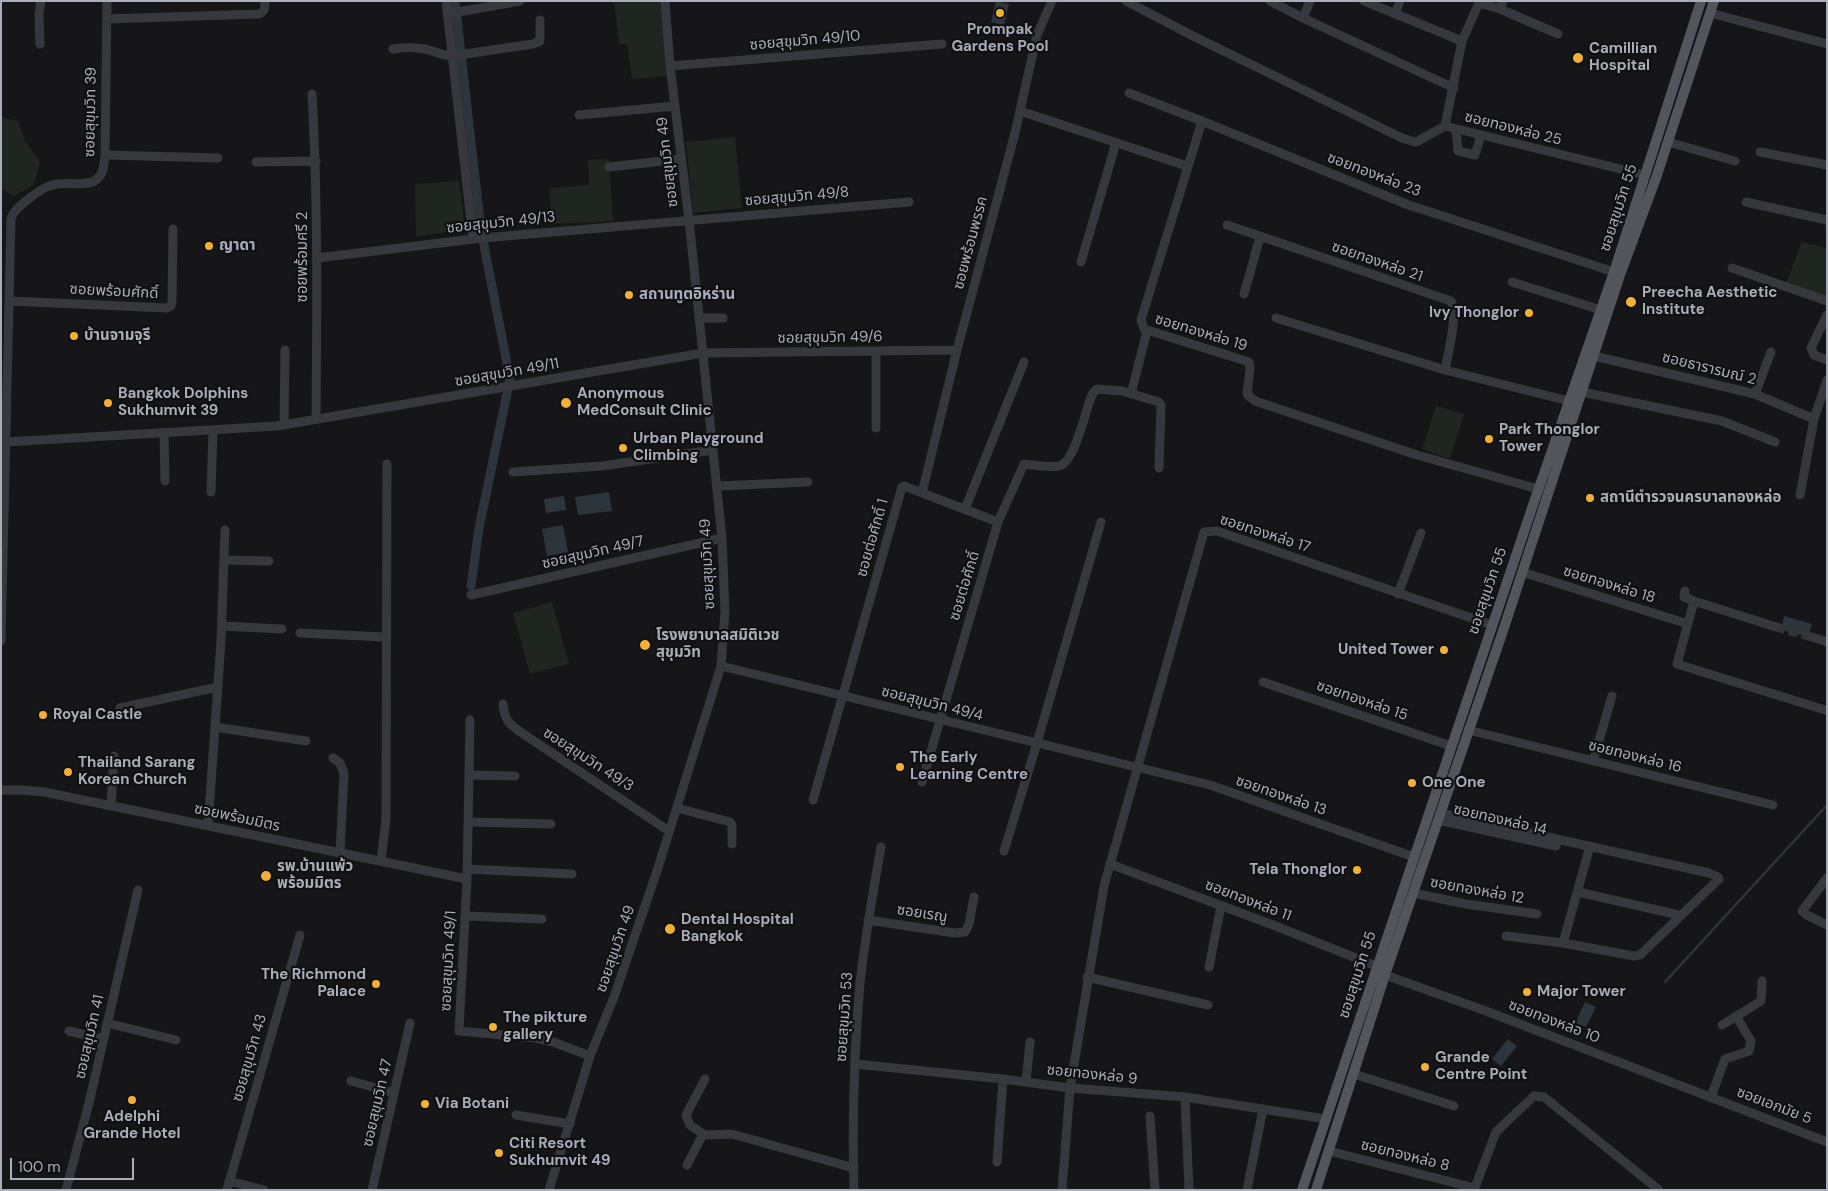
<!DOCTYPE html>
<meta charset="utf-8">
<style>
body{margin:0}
#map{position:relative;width:1828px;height:1191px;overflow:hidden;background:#161618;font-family:"DM Sans",sans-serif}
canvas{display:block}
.frame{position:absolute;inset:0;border:2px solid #a8adb8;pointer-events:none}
.scale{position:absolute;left:10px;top:1158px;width:124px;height:22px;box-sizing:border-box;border:2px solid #a8adb8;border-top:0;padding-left:6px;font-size:15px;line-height:18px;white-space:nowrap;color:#a8adb8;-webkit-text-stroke:4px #111113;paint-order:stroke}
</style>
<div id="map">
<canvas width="1828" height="1191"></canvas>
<div class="frame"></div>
<div class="scale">100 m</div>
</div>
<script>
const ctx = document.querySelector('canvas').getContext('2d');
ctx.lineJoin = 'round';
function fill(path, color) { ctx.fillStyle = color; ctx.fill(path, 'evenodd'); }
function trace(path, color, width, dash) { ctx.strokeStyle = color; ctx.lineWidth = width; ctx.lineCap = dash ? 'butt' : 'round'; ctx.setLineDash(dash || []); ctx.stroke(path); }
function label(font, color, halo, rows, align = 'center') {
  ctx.font = font + ' "DM Sans","Noto Sans Thai",sans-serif'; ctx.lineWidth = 4.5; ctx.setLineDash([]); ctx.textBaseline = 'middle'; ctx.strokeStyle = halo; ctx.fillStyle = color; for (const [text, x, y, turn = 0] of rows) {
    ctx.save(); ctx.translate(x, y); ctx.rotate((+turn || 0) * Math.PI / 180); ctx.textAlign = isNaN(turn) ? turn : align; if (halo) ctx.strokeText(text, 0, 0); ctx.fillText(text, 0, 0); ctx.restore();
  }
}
const green = new Path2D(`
 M614,1h47l7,75 -36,3 -5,-35h-8z
 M1,117l17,4 7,20 15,21 -6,23 -20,11 -13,-7z
 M735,137l7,71 -49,5 -7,-71z
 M609,159l4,62 -61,3 -3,-36 40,-3 -1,-25z
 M459,181l6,48 -49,8 -1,-53z
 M1802,242l25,6v52l-42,-14z
 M1436,406l28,8 -14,45 -28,-10z
 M552,602l17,62 -39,10 -17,-61z`);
const water = new Path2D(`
 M996,1l13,3 -5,22 -13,-4z
 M609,492l3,19 -34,4 -3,-18z
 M564,496l2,14 -20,3 -2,-14z
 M563,525l5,27 -21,4 -5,-27z
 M1784,616l28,8 -4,13 -27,-7z
 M1585,1002l11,5 -10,20 -11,-4z
 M1508,1039l9,7 -16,20 -9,-7z`);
const stream = new Path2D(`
 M1665,982l162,-177`);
const canal = new Path2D(`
 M455,1l26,229 29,149 -31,149 -8,58`);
const minorTunnel = new Path2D(`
 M1776,627l36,10`);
const minor = new Path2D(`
 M446,1l27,238
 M1126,1l69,36 207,101 13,4 3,-1 27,-15
 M1270,1l33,17 151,70
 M1364,1l98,40
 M1500,9l58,25
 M1710,13l117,31
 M447,14l73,-13
 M1395,14l5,-13
 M1303,18l7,-17
 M107,19l150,-5c8,-1 8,-5 8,-13
 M40,44l-1,-30 2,-13
 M393,49c10,-2 22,-2 32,0 9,2 18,7 27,7l81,-12 7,-3v-21
 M670,66l272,-22
 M1129,93l73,28 204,83 208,68
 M312,94c6,108 5,217 4,325
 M1020,111l167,55
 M579,115l96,-9
 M1202,121l-61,199 3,9 105,33 1,6 -3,26 8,7 162,54 121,34
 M1445,126l200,49
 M1445,126l17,-85 17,-38 21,6 3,-8
 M1456,129l2,22 17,4 6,-20
 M1668,142l67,19
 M1760,152l67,13
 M105,155l113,3
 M256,162l60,-1
 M609,167l72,-8
 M1746,202l81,18
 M1227,225l224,76c7,17 -3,51 -6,69
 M317,258l165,-20 427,-36
 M1081,262l35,-119
 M1732,268l95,33
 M1512,282l89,28
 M1244,294l16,-57
 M9,301l158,7 4,-2 1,-4 1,-73
 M1827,315l-16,33 3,7 13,5
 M699,318h24
 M1276,318l169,52 124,31
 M876,351v77
 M1594,356l161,38 59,25
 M1582,392l140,29 53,21
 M1131,394l16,-63
 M1755,394l16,-42
 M284,425l1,-75
 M164,433l1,48
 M6,442l271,-16 426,-73 254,-3
 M513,472l89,-6 111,-16
 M717,486l91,-4
 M211,492l2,-61
 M922,493l35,-143 58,-217 22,-98 15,-34
 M1800,495l14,-76 13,-39
 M965,509l59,-147
 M224,560l45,1
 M1522,572l166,52
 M1685,591l-1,6 10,4
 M1398,594l23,-61
 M471,595l251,-57
 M222,626l60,3
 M1776,627l-82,-26 -17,63 148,46
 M300,633l85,4
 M1812,637l15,5
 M1,641l10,-423c3,-8 9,-12 15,-17 10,-8 19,-15 31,-17 12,-2 29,3 39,-4 8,-6 8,-16 9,-25l2,-154
 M721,666l489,119 204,72
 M1263,682l188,64
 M503,704c2,16 4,18 16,27l150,100
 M120,708l98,-21
 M470,720l-3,159 -8,152 77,7 17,4 37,14
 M215,727l91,14
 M1468,730l305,75
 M333,758l7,5 4,10 -4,81
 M1593,761l19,-65
 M469,775l46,1
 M922,782l76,-260 26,-58c11,1 23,4 35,2 13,-2 23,-41 27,-53 3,-9 4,-19 11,-24l25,2 37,11 2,3 -2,63
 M1,790h21l22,2 423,87
 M813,800l89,-313 2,-1 94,36
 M111,806l3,-50
 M677,808l53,14 2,3v19
 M1440,813l269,60 9,4 1,2 -79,76 -6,1 -71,-13 -57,-7
 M1438,820l118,26
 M468,822l83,2
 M208,826l13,-185 4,-111
 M1004,851l33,-108 64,-221
 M381,861l5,-42 1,-355
 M1110,864l163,61 103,41
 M467,869l105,5
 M1827,878l-25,33 5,4 20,10
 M1578,892l101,23
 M1413,893l53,11 71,10
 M465,916l77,3
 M868,920l86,13 11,-1 4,-8 5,-27
 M1563,943l27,-97
 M1209,967l12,-61
 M1385,975l101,36 341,131
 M1087,977l121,28
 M107,1023l69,17
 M1722,1025l39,-24 1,-20
 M69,1031l34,8
 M855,1064l148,15 67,9 115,9 141,22
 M1354,1074l100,32
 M705,1079l-19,36 4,10 13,9 5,1 24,-1 122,34
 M351,1081l43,12
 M1026,1082l4,-40
 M1185,1097l4,93
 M1711,1097l14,-38 24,-8 2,-10 -15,-25
 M516,1115l54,9
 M1150,1116l5,74
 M1329,1151l146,37
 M997,1162l6,-83
 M687,1165l16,-31
 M229,1181l35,9
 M66,1190l23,-87 49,-213
 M227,1190l73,-255
 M372,1190l38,-167
 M549,1190l41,-134 24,-59 43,-126 64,-205 4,-54 -3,-74 -33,-318 -19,-154 -5,-65
 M854,1190c-2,-69 0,-138 6,-207 5,-45 13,-91 21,-136
 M1062,1190l8,-102 34,-202 100,-354 13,-1 275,94
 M1247,1190l16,-81
 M1474,1190l22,-58 38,-36 10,1 115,93`);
const major = new Path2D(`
 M1302,1190l230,-682 82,-236 87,-271
 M1316,1190l69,-215 119,-347 116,-353 36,-97 58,-177`);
const markers = [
 [1000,13,5,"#f2b134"],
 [1578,58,6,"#f2b134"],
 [209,246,5,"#f2b134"],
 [629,295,5,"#f2b134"],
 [1631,302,6,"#f2b134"],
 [1529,313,5,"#f2b134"],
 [74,336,5,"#f2b134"],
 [108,403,5,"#f2b134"],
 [566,403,6,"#f2b134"],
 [1489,439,5,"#f2b134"],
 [623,448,5,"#f2b134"],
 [1590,498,5,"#f2b134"],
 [645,645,6,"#f2b134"],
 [1444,650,5,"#f2b134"],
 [43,715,5,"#f2b134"],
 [900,767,5,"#f2b134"],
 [68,772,5,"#f2b134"],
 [1412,783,5,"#f2b134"],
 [1357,870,5,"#f2b134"],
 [266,876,6,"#f2b134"],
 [670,929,6,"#f2b134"],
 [376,984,5,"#f2b134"],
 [1527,992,5,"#f2b134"],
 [493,1027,5,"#f2b134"],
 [1425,1067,5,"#f2b134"],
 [132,1100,5,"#f2b134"],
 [425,1104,5,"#f2b134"],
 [499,1153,5,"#f2b134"]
];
const poiNames = [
 ["Prompak",1000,30,"center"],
 ["Gardens Pool",1000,47,"center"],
 ["Camillian",1589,49],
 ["Hospital",1589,66],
 ["ญาดา",219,246],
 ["Preecha Aesthetic",1642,293],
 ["Institute",1642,310],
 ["สถานทูตอิหร่าน",639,295],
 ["Ivy Thonglor",1519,313,"right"],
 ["บ้านจามจุรี",84,336],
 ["Bangkok Dolphins",118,394],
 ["Sukhumvit 39",118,411],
 ["Anonymous",577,394],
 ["MedConsult Clinic",577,411],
 ["Park Thonglor",1499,430],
 ["Tower",1499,447],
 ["Urban Playground",633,439],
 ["Climbing",633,456],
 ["สถานีตำรวจนครบาลทองหล่อ",1600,498],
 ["โรงพยาบาลสมิติเวช",656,636],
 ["สุขุมวิท",656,653],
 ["United Tower",1434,650,"right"],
 ["Royal Castle",53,715],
 ["The Early",910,758],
 ["Learning Centre",910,775],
 ["Thailand Sarang",78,763],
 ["Korean Church",78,780],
 ["One One",1422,783],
 ["รพ.บ้านแพ้ว",277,867],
 ["พร้อมมิตร",277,884],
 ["Tela Thonglor",1347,870,"right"],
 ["Dental Hospital",681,920],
 ["Bangkok",681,937],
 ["The Richmond",366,975,"right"],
 ["Palace",366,992,"right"],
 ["Major Tower",1537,992],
 ["The pikture",503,1018],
 ["gallery",503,1035],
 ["Grande",1435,1058],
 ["Centre Point",1435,1075],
 ["Via Botani",435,1104],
 ["Adelphi",132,1117,"center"],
 ["Grande Hotel",132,1134,"center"],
 ["Citi Resort",509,1144],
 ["Sukhumvit 49",509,1161]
];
const streetNames = [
 ["ซอยสุขุมวิท 49/10",805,41,-5],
 ["ซอยสุขุมวิท 39",91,112,-89],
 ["ซอยทองหล่อ 25",1513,129,14],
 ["ซอยสุขุมวิท 49",668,162,-97],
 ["ซอยทองหล่อ 23",1374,175,21],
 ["ซอยสุขุมวิท 49/8",797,197,-5],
 ["ซอยสุขุมวิท 55",1619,208,-72],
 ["ซอยสุขุมวิท 49/13",501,223,-6],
 ["ซอยพร้อมพรรค",971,243,-75],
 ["ซอยพร้อมศรี 2",303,257,-90],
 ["ซอยทองหล่อ 21",1377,262,19],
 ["ซอยพร้อมศักดิ์",114,292,3],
 ["ซอยทองหล่อ 19",1201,333,17],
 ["ซอยสุขุมวิท 49/6",830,338,-1],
 ["ซอยธารารมณ์ 2",1709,369,14],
 ["ซอยสุขุมวิท 49/11",507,373,-10],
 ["ซอยทองหล่อ 17",1265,534,18],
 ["ซอยต่อศักดิ์ 1",873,538,-74],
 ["ซอยสุขุมวิท 49/7",593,553,-13],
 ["ซอยสุขุมวิท 49",708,564,-93],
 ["ซอยทองหล่อ 18",1609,585,17],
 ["ซอยต่อศักดิ์",965,586,-73],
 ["ซอยสุขุมวิท 55",1488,591,-71],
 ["ซอยทองหล่อ 15",1362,701,19],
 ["ซอยสุขุมวิท 49/4",932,704,14],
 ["ซอยทองหล่อ 16",1635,757,14],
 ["ซอยสุขุมวิท 49/3",588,760,33],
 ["ซอยทองหล่อ 13",1281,796,19],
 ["ซอยพร้อมมิตร",237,818,12],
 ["ซอยทองหล่อ 14",1500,820,13],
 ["ซอยทองหล่อ 12",1477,891,10],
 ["ซอยทองหล่อ 11",1248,901,21],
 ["ซอยเรณู",922,914,9],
 ["ซอยสุขุมวิท 49",616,949,-71],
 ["ซอยสุขุมวิท 49/1",449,961,-87],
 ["ซอยสุขุมวิท 55",1358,975,-72],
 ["ซอยสุขุมวิท 53",845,1017,-86],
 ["ซอยทองหล่อ 10",1554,1022,21],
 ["ซอยสุขุมวิท 41",90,1037,-77],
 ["ซอยสุขุมวิท 43",250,1058,-74],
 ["ซอยทองหล่อ 9",1092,1075,6],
 ["ซอยสุขุมวิท 47",378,1103,-77],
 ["ซอยเอกมัย 5",1774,1106,21],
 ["ซอยทองหล่อ 8",1405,1156,14]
];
fill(green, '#1e261f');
fill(water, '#2c353c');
trace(stream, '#2c353c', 2.5);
trace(canal, '#2c353c', 9);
trace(minorTunnel, '#333438', 9, [9, 4.5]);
trace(minor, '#37383d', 9);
trace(major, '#53555c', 10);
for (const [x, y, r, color] of markers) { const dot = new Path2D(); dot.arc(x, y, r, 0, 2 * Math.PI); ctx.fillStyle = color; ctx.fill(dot); trace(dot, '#111113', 2); }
label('bold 15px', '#a8adb8', '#111113', poiNames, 'left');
label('15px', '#a8adb8', '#111113', streetNames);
</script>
